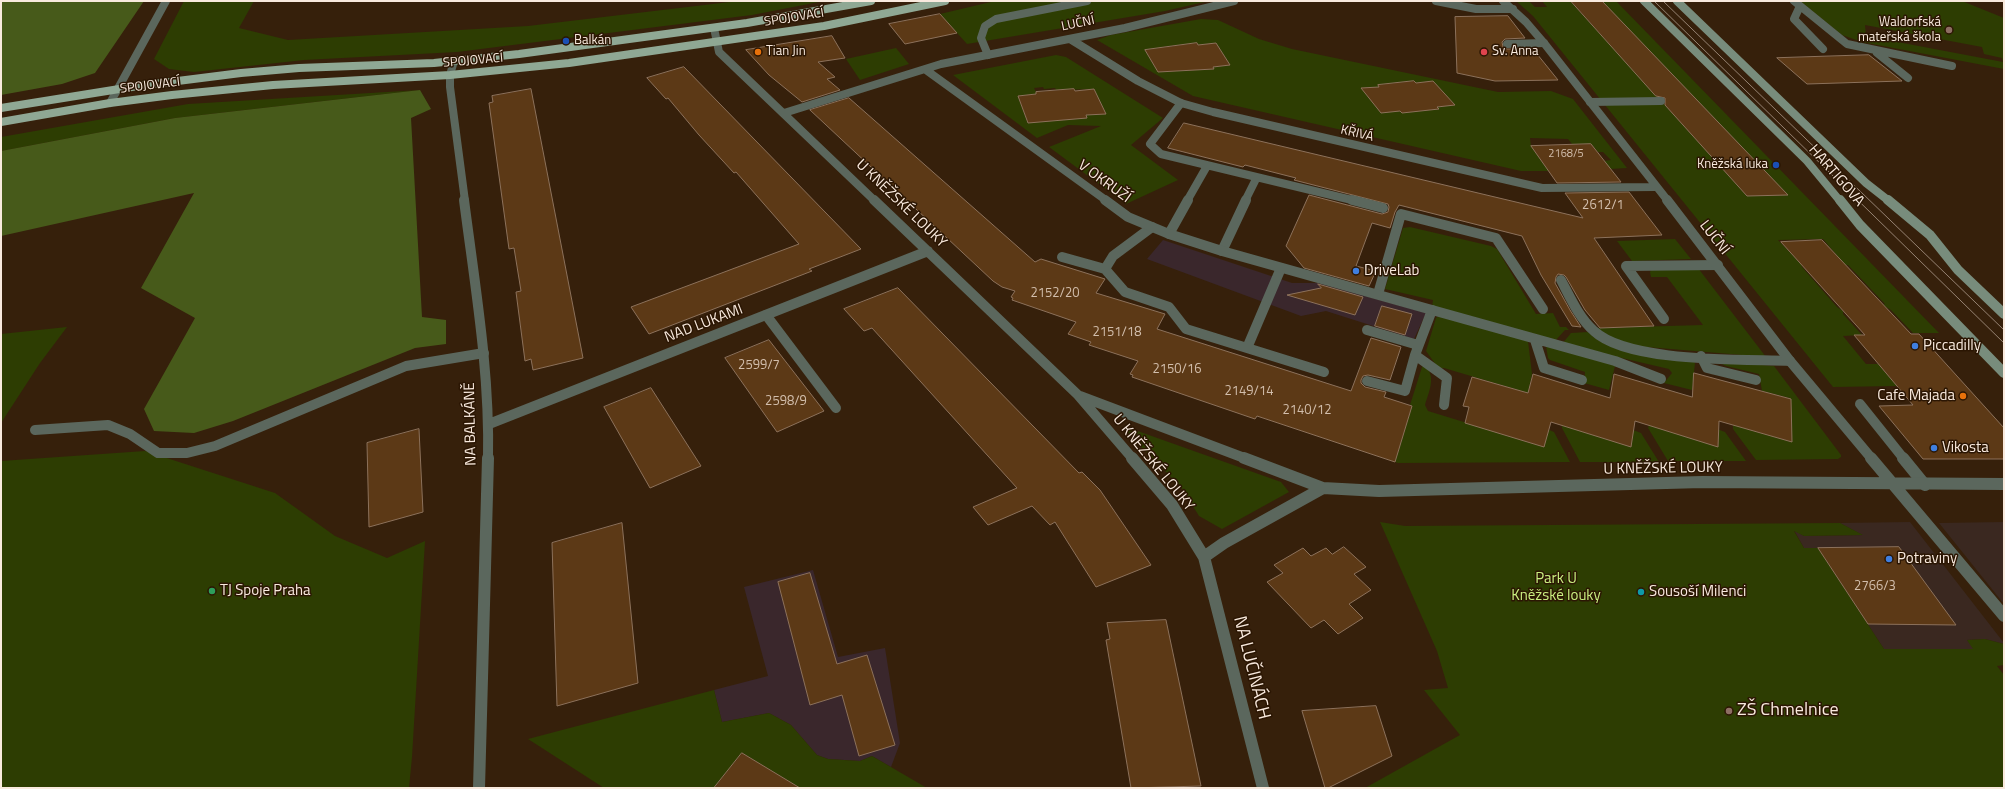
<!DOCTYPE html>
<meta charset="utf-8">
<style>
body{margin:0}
#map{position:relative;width:2005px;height:789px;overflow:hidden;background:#36200b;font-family:"Titillium Web",sans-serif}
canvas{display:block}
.frame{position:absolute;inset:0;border:2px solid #f9eade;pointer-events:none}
</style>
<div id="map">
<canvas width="2005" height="789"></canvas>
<div class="frame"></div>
</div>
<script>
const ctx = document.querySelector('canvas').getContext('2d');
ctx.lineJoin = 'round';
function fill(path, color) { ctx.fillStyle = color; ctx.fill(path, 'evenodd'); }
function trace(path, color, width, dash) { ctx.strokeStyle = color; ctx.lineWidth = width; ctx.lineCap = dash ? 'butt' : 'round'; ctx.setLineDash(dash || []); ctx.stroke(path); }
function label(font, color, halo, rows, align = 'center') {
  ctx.font = font + ' "Titillium Web",sans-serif'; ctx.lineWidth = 3; ctx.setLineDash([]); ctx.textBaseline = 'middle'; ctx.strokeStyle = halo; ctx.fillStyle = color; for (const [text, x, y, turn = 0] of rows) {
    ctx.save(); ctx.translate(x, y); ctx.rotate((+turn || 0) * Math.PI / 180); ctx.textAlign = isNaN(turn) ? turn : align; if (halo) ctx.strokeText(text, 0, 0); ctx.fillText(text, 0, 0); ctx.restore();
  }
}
const commercial = new Path2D(`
 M1910,522l94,121v1l-19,-5 -18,1 7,9h-90l-66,-101h-14l-10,-18 10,6 58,-1 -22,-12z
 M2004,522v82l-65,-81z`);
const industrial = new Path2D(`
 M1163,240l129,43h26l108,30 -12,26 -88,-28 -25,5 -154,-57z
 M813,570l25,87 47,-9 15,95 -9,24 -19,-11 -12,5 -32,-2 -11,-4 -26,-30 -22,-12 -47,9 -8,-32 54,-14 -24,-89z`);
const green = new Path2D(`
 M184,1h70l-15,27 49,12 240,-14 210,-25h86l-72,14 -295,37 -153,8 -110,12 -25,-3 -15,-10z
 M995,1h214l-44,10 -198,33 -27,-30z
 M1516,1h13l6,6h12l-5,-6h28l55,60 33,-1 -56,-59h14l323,332h-26l-22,-23 -8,-5 2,-1 -37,-39h-3l-22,-26 -45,1 23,24 1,3 35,40 6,4v3l19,21 -19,1 23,28h12l19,22 -64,1 -300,-371zM1689,92l98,103 -40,1 -92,-102z
 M1800,1h162l42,17v51l-142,-27 -20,-7zM1865,25l117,22 2,7 18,4 1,4 -137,-26z
 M1201,19l17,1 41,19 33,10 206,43 53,-1 22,8 54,69 -17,1 -6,-8 7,-1 -8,-8h-5l-7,-8h-19l-4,-5 -38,-1 1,8 18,25h-28l-328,-75 -96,-56 14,-5zM1197,43l1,2 17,-2 15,22 -17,2 1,2 -56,3 -13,-22 18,-2 -1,-1zM1414,81l2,2 17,-2 22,24 -18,2 2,2 -37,4 -40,-25 17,-1 -1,-2z
 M896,48l13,16 -49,16 -14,-21z
 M1056,55l10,2 97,61 -32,27 47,35 -52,24 -77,-57 52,-21 -33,-1 -31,13 -84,-63zM1043,87l1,2 11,-1 1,2 38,-1 11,24 -19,2 1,3 -60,3 -9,-25 19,-2 -3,-6z
 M420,90l-245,28 -174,33v-14l187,-33z
 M1410,227l81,19 6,3 39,65 17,-1 7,14h6l3,3h-4l-10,11 -123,-34 1,-7 -48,-11 18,-61z
 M1675,239l16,20 -59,2 -15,-20z
 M1698,268l68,89 -131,-11 -20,-6 -18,-12 106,-3 -36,-48h-16l-1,-5 2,-3z
 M1439,316l89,25 4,33 -4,19 -84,-25 -5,1 -13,-18 10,-33z
 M67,327l-27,36 -39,60v-89z
 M1588,332c23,24 74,25 105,29l2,2 -3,27 -28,-7 8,-10 -3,-4 -107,-25 9,-11z
 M1546,346l65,17 4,3 -6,24 -25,-7 1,-11 -35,-12 -2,-2z
 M1723,362l51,4 67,89v2l-3,2 -82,1 -23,-31v-5l57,17v-43l-28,-7 -3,-17 -33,-8 -4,-2z
 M1424,365c13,11 5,26 1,40l3,6 114,35 5,-17 7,3 16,30 -172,1 -3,-1 17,-56 -2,-1 12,-38z
 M1562,425l71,5 8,3 18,29h-79l-18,-34z
 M1649,425l68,4 8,3 21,29h-78l-20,-33z
 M1132,429l149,53 8,10 -67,37 -23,-13 -18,-29 -54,-54z
 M145,451l130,42 60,43 52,22 38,-17 -13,216 -3,31h-408v-327z
 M1380,522l25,4 435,-3 23,12 -59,1 -10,-5 10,17h14l66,101h89l-6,-9 18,-1 19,5v21l-7,1 7,9v113h-639l95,-53 -36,-45 24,-2 -11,-37z
 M714,690l8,32 47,-9 22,12 26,30 11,4 32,2 12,-5 55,32h-127l-58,-35 -28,35h-110l-76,-49z`);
const forest = new Path2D(`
 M1,1h143l-49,72 -33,11 -61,11z
 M420,90l11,19 -20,9 11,199 24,3v24l-31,4 -182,73 -39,12 -40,-2 -10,-22 51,-91 -54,-30 53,-95 -193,43v-85l174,-33z`);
const building = new Path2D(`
 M1571,1h31l186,194 -41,1 -82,-91v-7l-9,-2z
 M940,14l17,19 -52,11 -16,-20z
 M1508,16l17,22 -20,1 -3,3 1,5 4,2h26l25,31 -63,1 -38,-8 -2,-56z
 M832,36l13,22 -27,4 17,15 -8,2 13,11 -38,12 -33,-27 -23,-25z
 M1197,43l1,2 18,-2 14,22 -17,2 1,2 -56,3 -13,-22z
 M1869,55l33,26 -95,3 -30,-26z
 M684,67l177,182 -52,20 3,2 -163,63 -18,-27 168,-63 -63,-72 -2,1 -35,-38 -31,-37 -2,1 -19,-21z
 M1414,81l2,2 17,-2 22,24 -18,2 2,2 -37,4 -2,-2 -19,2 -20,-25 18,-1 -1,-2z
 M531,89l52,269 -50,12 -2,-11 -6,2 -9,-69 5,-1 -7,-43 -5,1 -20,-146 4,-1 -1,-6z
 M1074,89l1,2 19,-2 12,25 -20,1 1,3 -59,5 -10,-27 18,-2v-2z
 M849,98l186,164 6,-3 64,20 -9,14 69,21 -8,15 194,62 20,-53 30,9 -11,33 -22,-5 -5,1 -2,4v3l4,4 21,5 -2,5 28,9 -17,56 -138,-46 -2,3 -123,-42 1,-2 -3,-1 8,-13 -49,-16 2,-3 -23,-8 8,-12 -64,-22 1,-2 -2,-1 4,-6 -13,-4 -9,-6 -183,-171z
 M1184,123l399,95 -18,-25 64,-1 33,43 -68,3 60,88 -54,2 -15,-18 -19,-33 -2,-2 -6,-1 -2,3 -1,6 15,27 11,17 -9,-1 -31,-51 -19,-39 -123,-31 -4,7 -5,16 -18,-5 -16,43 20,5 -7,15 -65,-18 -18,-22 23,-51 73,19 6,-2 1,-5 -1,-3 -94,-24 2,-2 -51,-13 -2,2 -75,-19z
 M1591,144l30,38 -64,1 -26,-37z
 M1822,240l89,94h8l85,94v31h-81l-44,-53 34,-1 -59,-70h11l-84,-93z
 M1318,284l45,13 -8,18 -68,-20 34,-7z
 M898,288l181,185 3,-1 18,18 51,75 -55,22 -41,-65 -5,3 -18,-19 -44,19 -15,-18 44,-19 -145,-160 -8,3 -20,-22z
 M1382,306l30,8 -7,21 -30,-9z
 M769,340l55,71 -47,21 -52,-74z
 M1694,373l97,26 1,43 -73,-21 -1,26 -83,-26 -4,26 -80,-25 -7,25 -79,-24 4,-16 -6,-1 9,-29 56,16 5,-19 77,24 4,-24 78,23z
 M651,388l50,78 -51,22 -46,-81z
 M419,429l4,83 -54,15 -2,-84z
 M622,523l16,160 -81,23 -5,-163z
 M1344,547l22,20 -12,7 17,16 -22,14 14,14 -25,16 -14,-14 -13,8 -44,-46 16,-9 -9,-8 29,-17 8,8 15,-8 6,6z
 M1899,547l57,78 -88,-1 -50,-76z
 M810,573l27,91 30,-9 28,90 -36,11 -17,-61 -32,10 -32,-123z
 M1166,620l35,166 -70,2 -25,-148 4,-1 -3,-16z
 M1376,706l16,50 -64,32h-3l-23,-77z
 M742,753l58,35h-86z`);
const laneFar2 = new Path2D(`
 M1436,1l40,8h37
 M1794,1l53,43 105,22
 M1800,6l-6,13 29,30
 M1507,44l37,-1
 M1877,53l31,25
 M988,55l-7,-17 4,-12 11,-7 91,-18
 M1590,102l71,-1
 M1181,103l-31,41 11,10 195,47
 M1187,201l20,-35
 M1245,201l11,-22`);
const laneFar1 = new Path2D(`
 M1352,200l31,8
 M1169,234l19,-34
 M1222,251l24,-51
 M1062,257l43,12 20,23 44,15 17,22 138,43
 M1105,269l8,-13 39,-29
 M1561,280c9,17 18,38 33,51 34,32 149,28 196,30
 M1378,294l23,-80 95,24 47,71
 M766,315l70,93
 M1664,319l-38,-53 92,-1
 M1367,330l51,15
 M1535,340l9,28 38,12
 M1247,348l34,-80
 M1701,356l6,12 49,12
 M1367,381l38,10 10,-36
 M1860,404l44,55
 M1444,405l3,-27 -32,-23 17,-45 183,51 46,18
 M35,430l73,-5 22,9 28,19h29l28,-7 191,-80 78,-13`);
const lane = new Path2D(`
 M1903,458l22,27`);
const streetFar2 = new Path2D(`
 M1503,1l23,21 18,21 124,158
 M714,28l5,24 156,149
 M1070,39l68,42 43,22 32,9 329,76 113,-1
 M454,61l-4,14v12l15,114
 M926,70l181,131
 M110,103l56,-102
 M784,113l157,-49 184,-36 109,-27`);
const streetFar1 = new Path2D(`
 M464,200c11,86 26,172 24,259
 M874,200l204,195 55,64
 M1105,200l23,17 41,17 53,17 210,59
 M1667,200l123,161 82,98
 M1080,396l167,63
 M489,424l439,-173`);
const street = new Path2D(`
 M1132,458l40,47 32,52 59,231
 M1244,458l79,30
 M1871,458l133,158
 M1204,557l20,-14 99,-55 56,3 323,-9 302,2
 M479,788l9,-330`);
const secondaryFar1 = new Path2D(`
 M1644,1l163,160 33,40
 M1677,1l189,182 23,18`);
const secondary = new Path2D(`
 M1840,200l20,25 144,148
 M1888,200l42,35 28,35 46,44`);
const primary = new Path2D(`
 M1,108l137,-22 103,-13 58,-5 135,-5 85,-9 228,-31 124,-22
 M1,122l109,-19 62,-8 101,-10 177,-10 119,-12 255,-37 121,-25`);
const tram = new Path2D(`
 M1654,1l350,342
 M1663,1l341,329`);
const markers = [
 [1949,30,4,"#8d6e63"],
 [566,41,4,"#1a4fb4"],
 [758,52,4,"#e8710a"],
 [1484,52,4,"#e0444e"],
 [1776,165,4,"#1a4fb4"],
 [1356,271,4,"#3f7fe0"],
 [1915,346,4,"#3f7fe0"],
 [1963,396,4,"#e8710a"],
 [1934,448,4,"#3f7fe0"],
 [1889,559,4,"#3f7fe0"],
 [212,591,4,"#2e9e5b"],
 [1641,592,4,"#0f9aa8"],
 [1729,711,4,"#8d6e63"]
];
const farNumbernames = [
 ["2168/5",1566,154]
];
const farStreetnames = [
 ["SPOJOVACÍ",794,18,-9],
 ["LUČNÍ",1078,24,-12],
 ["SPOJOVACÍ",473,61,-5],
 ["SPOJOVACÍ",150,86,-7],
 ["KŘIVÁ",1357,134,13]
];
const farPoinames = [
 ["Waldorfská",1941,23,"right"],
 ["mateřská škola",1941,38,"right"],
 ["Balkán",574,41],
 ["Tian Jin",766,52],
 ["Sv. Anna",1492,52],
 ["Kněžská luka",1768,165,"right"]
];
const numberNames = [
 ["2612/1",1603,206],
 ["2152/20",1055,294],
 ["2151/18",1117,333],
 ["2599/7",759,366],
 ["2150/16",1177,370],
 ["2149/14",1249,392],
 ["2598/9",786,402],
 ["2140/12",1307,411],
 ["2766/3",1875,587]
];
const streetNames = [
 ["HARTIGOVA",1836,176,49],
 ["V OKRUŽÍ",1104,182,36],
 ["U KNĚŽSKÉ LOUKY",901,204,44],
 ["LUČNÍ",1714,238,52],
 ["NAD LUKAMI",704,324,-21],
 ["NA BALKÁNĚ",471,424,-91],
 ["U KNĚŽSKÉ LOUKY",1153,463,51],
 ["U KNĚŽSKÉ LOUKY",1663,469,-1]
];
const poiNames = [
 ["DriveLab",1364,271],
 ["Piccadilly",1923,346],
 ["Cafe Majada",1955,396,"right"],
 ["Vikosta",1942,448],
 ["Potraviny",1897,559],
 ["TJ Spoje Praha",220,591],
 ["Sousoší Milenci",1649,592]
];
const parkNames = [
 ["Park U",1556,579],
 ["Kněžské louky",1556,596]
];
const nearStreetnames = [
 ["NA LUČINÁCH",1251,668,76]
];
const nearPoinames = [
 ["ZŠ Chmelnice",1737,711]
];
fill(commercial, '#3a2820');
fill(industrial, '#3a272c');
fill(green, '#2d3d02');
fill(forest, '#475a1a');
fill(building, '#5c3916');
trace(building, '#8c715b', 1);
trace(laneFar2, '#5b675d', 8);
trace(laneFar1, '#5b675d', 10);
trace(lane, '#5b675d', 12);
trace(streetFar2, '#5b675d', 8);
trace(streetFar1, '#5b675d', 10);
trace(street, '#5b675d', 12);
trace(secondaryFar1, '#788c7c', 8);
trace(secondary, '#788c7c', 10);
trace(primary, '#8fa894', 8);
trace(tram, '#958272', 1);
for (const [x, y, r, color] of markers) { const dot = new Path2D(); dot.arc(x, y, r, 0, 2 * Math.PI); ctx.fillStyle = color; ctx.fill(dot); trace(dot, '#2b1603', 1.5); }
label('11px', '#d2beac', null, farNumbernames);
label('13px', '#f9eade', '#2b1603', farStreetnames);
label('13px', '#f9eade', '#2b1603', farPoinames, 'left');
label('13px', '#d2beac', null, numberNames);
label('15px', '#f9eade', '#2b1603', streetNames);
label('15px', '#f9eade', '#2b1603', poiNames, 'left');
label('15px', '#c9ef80', '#2b1603', parkNames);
label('18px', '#f9eade', '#2b1603', nearStreetnames);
label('18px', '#f9eade', '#2b1603', nearPoinames, 'left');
</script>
